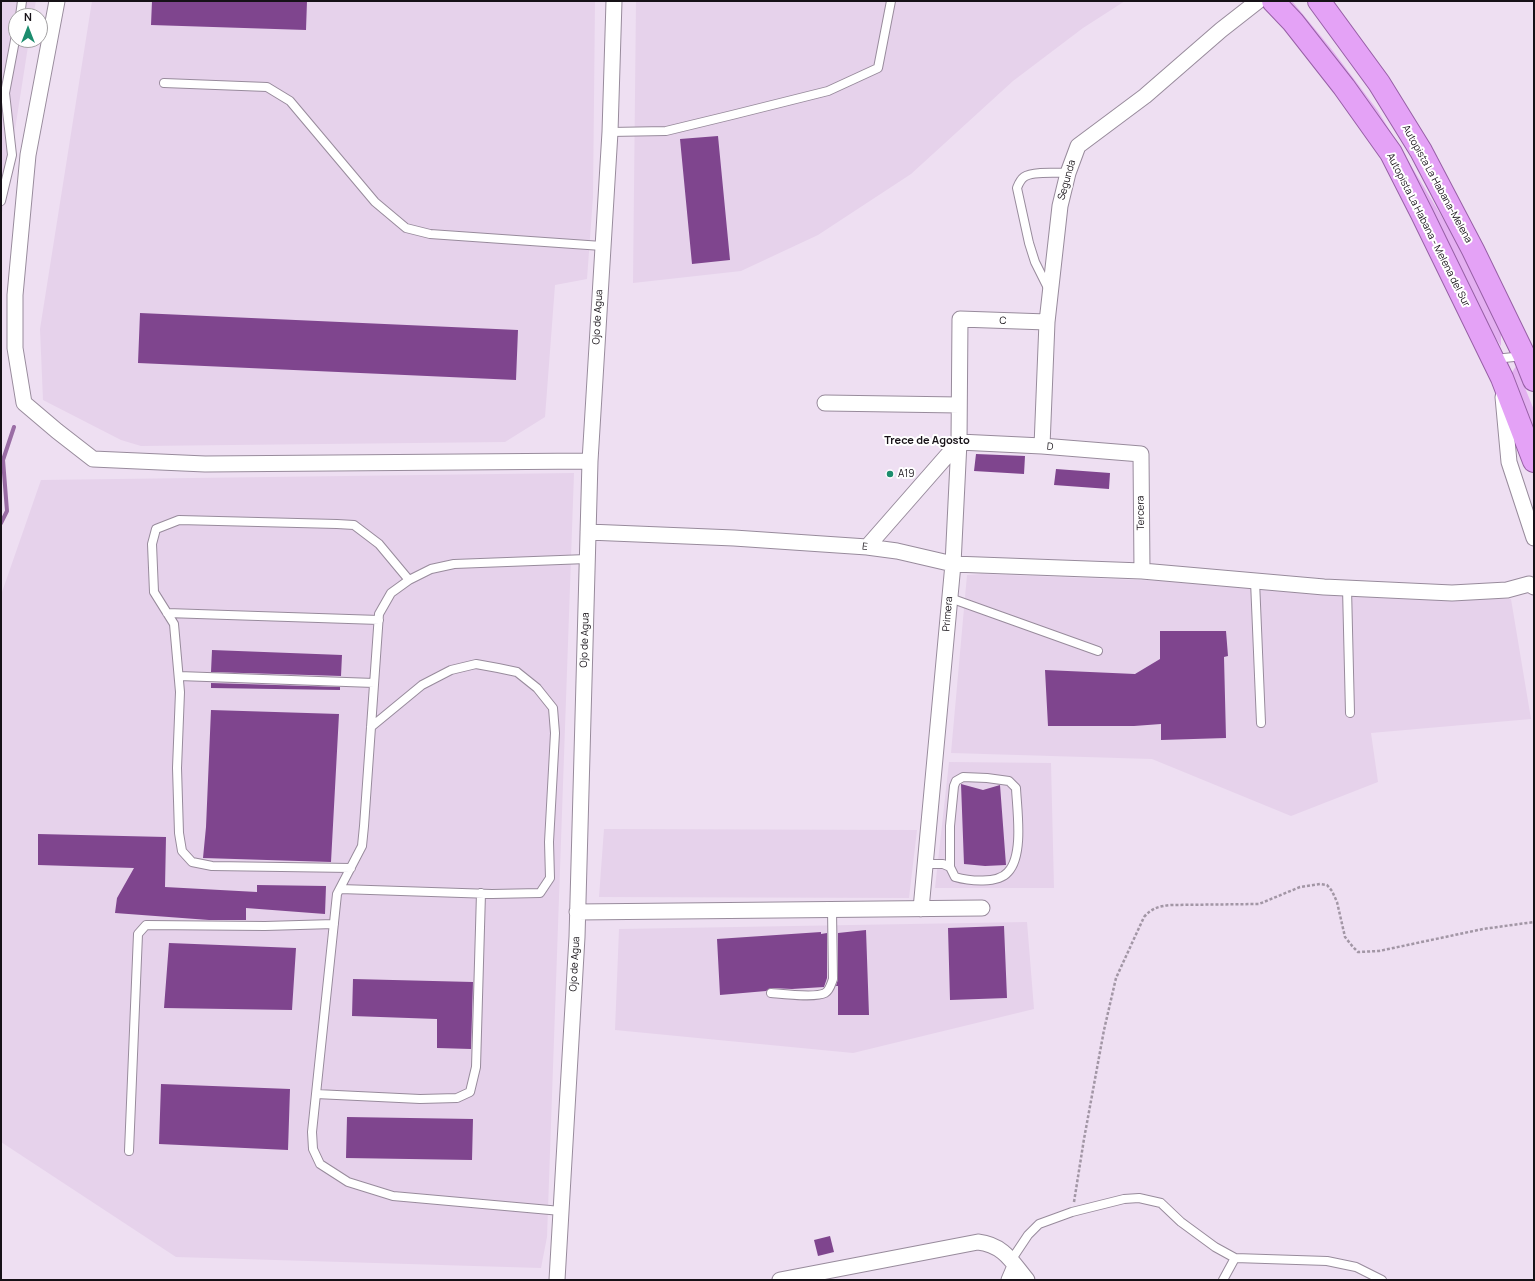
<!DOCTYPE html>
<style>
body{margin:0}
#map{position:relative;width:1535px;height:1281px;overflow:hidden;background:#eedff2;font-family:Manrope,sans-serif}
canvas{display:block}
.frame{position:absolute;inset:0;border:2px solid #161117;pointer-events:none}
.north{position:absolute;left:8px;top:8px;width:40px;height:40px;box-sizing:border-box;background:#fff;border:1px solid #a2a0a2;border-radius:50%;rotate:0deg;font-size:11px;font-weight:700;line-height:16px;text-align:center;color:#161117}
.north::after{content:'';display:block;margin:auto;width:14px;height:18px;background:#1c8d6e;clip-path:polygon(50% 0,100% 100%,50% 72%,0 100%)}
</style>
<div id="map">
<canvas width="1535" height="1281"></canvas>
<div class="frame"></div>
<div class="north">N</div>
</div>
<script>
const ctx = document.querySelector('canvas').getContext('2d');
ctx.lineJoin = 'round';
function fill(path, color) { ctx.fillStyle = color; ctx.fill(path, 'evenodd'); }
function trace(path, color, width, dash) { ctx.strokeStyle = color; ctx.lineWidth = width; ctx.lineCap = dash ? 'butt' : 'round'; ctx.setLineDash(dash || []); ctx.stroke(path); }
function label(font, color, halo, rows, align = 'center') {
  ctx.font = font + ' Manrope,sans-serif'; ctx.lineWidth = 4; ctx.setLineDash([]); ctx.textBaseline = 'middle'; ctx.strokeStyle = halo; ctx.fillStyle = color; for (const [text, x, y, turn = 0] of rows) {
    ctx.save(); ctx.translate(x, y); ctx.rotate((+turn || 0) * Math.PI / 180); ctx.textAlign = isNaN(turn) ? turn : align; if (halo) ctx.strokeText(text, 0, 0); ctx.fillText(text, 0, 0); ctx.restore();
  }
}
const built = new Path2D(`
 M1,1h35l-3,15h-17v24h13l-28,179z
 M92,1h503l-2,196 -6,82 -32,6 -10,132 -40,25 -364,4 -20,-6 -78,-40 -3,-71z
 M636,1h489l-42,27 -70,53 -102,93 -93,61 -77,36 -108,12z
 M574,473l-27,764 -6,31 -365,-11 -175,-115v-547l40,-115z
 M982,574l365,14 5,5 159,6 20,120 -160,14 7,49 -87,34 -139,-57 -201,-6 16,-178z
 M949,762l102,1 3,125h-119z
 M604,829l313,1 -8,68 -310,-1z
 M1027,922l7,87 -181,44 -238,-23 4,-101z`);
const green = new Path2D(`
 M1280,1h12l41,50 45,60 81,134 42,86v15l-8,-12 -26,-53 -60,-107z
 M1516,366l18,44v23l-23,-59z`);
const stream = new Path2D(`
 M1,523l6,-12 -4,-51 11,-33`);
const building = new Path2D(`
 M152,1h155l-1,29 -155,-5z
 M718,136l12,124 -38,4 -12,-125z
 M140,313l378,17 -2,50 -378,-17z
 M976,454l49,2 -1,18 -50,-3z
 M1056,469l54,4 -1,16 -55,-4z
 M1160,631h66l2,25 -4,1 2,81 -65,2v-16l-27,2h-86l-3,-56 90,4 25,-15z
 M212,650l130,5 -1,21 -130,-4z
 M211,683l129,4v3l-129,-2z
 M211,710l128,4 -8,148 -128,-4 3,-31z
 M961,784l22,6 17,-5 6,80 -21,1 -21,-2z
 M38,834l128,3 -1,50 92,5v-7l69,1 -1,28 -79,-6v12h-37l-94,-7 2,-15 17,-30 -96,-3z
 M1004,926l3,72 -57,2 -2,-72z
 M866,930l3,85h-31v-29h-2l2,-7v-46z
 M821,932v2l6,-1v45l-3,9 -32,2 -21,-1 -5,3 -46,4 -3,-56z
 M169,943l127,5 -4,62 -128,-2z
 M353,979l120,3 -2,67 -34,-1v-29l-85,-3z
 M161,1084l129,5 -2,61 -129,-6z
 M347,1117l126,2 -1,41 -126,-2z
 M830,1236l4,16 -16,4 -4,-16z`);
const path = new Path2D(`
 M1074,1202l10,-63 20,-109 12,-52 28,-61c8,-9 15,-11 27,-12l88,-1 41,-17 20,-3 7,1 5,6 5,11 8,35 8,10 5,5 21,-1 104,-22 51,-7`);
const service = new Path2D(`
 M20,16l2,-15
 M164,83l103,4 23,14 85,101 31,26 24,6 172,12
 M610,132l56,-1 66,-16 96,-24 50,-23 13,-67
 M1,201l11,-46 -7,-62 11,-58
 M1049,290l-14,-28 -6,-19 -12,-55c2,-5 3,-8 7,-11 8,-6 33,-4 44,-4
 M1495,359l28,-3
 M1255,581l6,142
 M1347,588l3,125
 M950,598l148,53
 M167,613l212,7
 M179,676l195,7
 M925,864h18l7,3 5,10c14,4 43,7 53,-5 16,-17 9,-62 8,-84l-7,-7 -22,-3 -24,-1 -7,4 -2,5 -4,40v41
 M351,868l-139,-2 -20,-4 -10,-11 -3,-18 -2,-65 3,-76 -6,-68 -20,-32 -2,-48 4,-15 23,-9 158,4 17,1 25,19 30,36
 M340,889l152,5 48,-1 10,-15 -1,-36 6,-109 -2,-25 -16,-20 -20,-16 -19,-4 -22,-4 -25,6 -29,15 -51,42
 M771,993c12,1 45,5 54,0 5,-3 6,-9 8,-14l-1,-69
 M316,1094l104,5 37,-1 13,-6 6,-25 5,-174
 M129,1151l9,-217 8,-9 119,1 69,-2
 M561,1211l-168,-15 -45,-14 -28,-18 -7,-15 -1,-17 25,-238 25,-48 2,-20 15,-212 12,-21 18,-13 22,-11 23,-5 133,-5
 M1012,1259l16,-24 11,-11 33,-12 52,-13 15,-1 22,5 20,19 34,25 20,11 92,3 29,6 26,13
 M1223,1280l12,-22`);
const minor = new Path2D(`
 M57,1l-29,154 -13,140v53l9,55 33,28 36,28 112,5 385,-3
 M1503,397l6,65 25,76
 M825,403l134,2
 M959,442l83,4 99,8 1,117
 M1042,446l5,-124 13,-116 8,-33 10,-27 67,-50 76,-66 37,-29
 M588,532l146,6 133,9 30,4 56,13 189,7 182,16 128,6 55,-3 22,-6 5,3
 M867,547l92,-105
 M921,909l32,-345 6,-122 1,-123 87,3
 M577,912l405,-4
 M557,1280l20,-343 13,-476 20,-329 4,-131
 M780,1280l198,-38c26,3 34,20 49,38
 M1009,1280l6,-14`);
const trunk = new Path2D(`
 M1273,1l20,21 51,65 47,66 31,61 80,164 32,83
 M1319,1l60,82 42,68 52,99 51,105 10,25`);
const markers = [
 [890,474,4,"#1c8d6e"]
];
const streetNames = [
 ["Segunda",1067,180,-74],
 ["Autopista La Habana-Melena",1437,184,61],
 ["Autopista La Habana - Melena del Sur",1428,230,63],
 ["Ojo de Agua",598,317,-87],
 ["C",1003,321,2],
 ["D",1050,447,5],
 ["Tercera",1141,513,-91],
 ["E",865,547,6],
 ["Primera",948,614,-85],
 ["Ojo de Agua",585,640,-88],
 ["Ojo de Agua",575,964,-87]
];
const poiNames = [
 ["A19",898,474]
];
const neighbourhoodNames = [
 ["Trece de Agosto",927,441]
];
fill(built, '#e6d2eb');
fill(green, '#e4b1f1');
trace(stream, '#9a6da5', 4);
fill(building, '#7f458e');
trace(service, '#988b9c', 10);
trace(minor, '#988b9c', 17);
trace(trunk, '#9760a6', 24);
trace(path, '#a296a5', 2.5, [3, 2]);
trace(service, '#fff', 8);
trace(minor, '#fff', 15);
trace(trunk, '#e4a2f6', 22);
for (const [x, y, r, color] of markers) { const dot = new Path2D(); dot.arc(x, y, r, 0, 2 * Math.PI); ctx.fillStyle = color; ctx.fill(dot); trace(dot, '#fff', 1.5); }
label('10px', '#161117', '#fff', streetNames);
label('10px', '#161117', '#fff', poiNames, 'left');
label('bold 11px', '#161117', '#fff', neighbourhoodNames);
</script>
